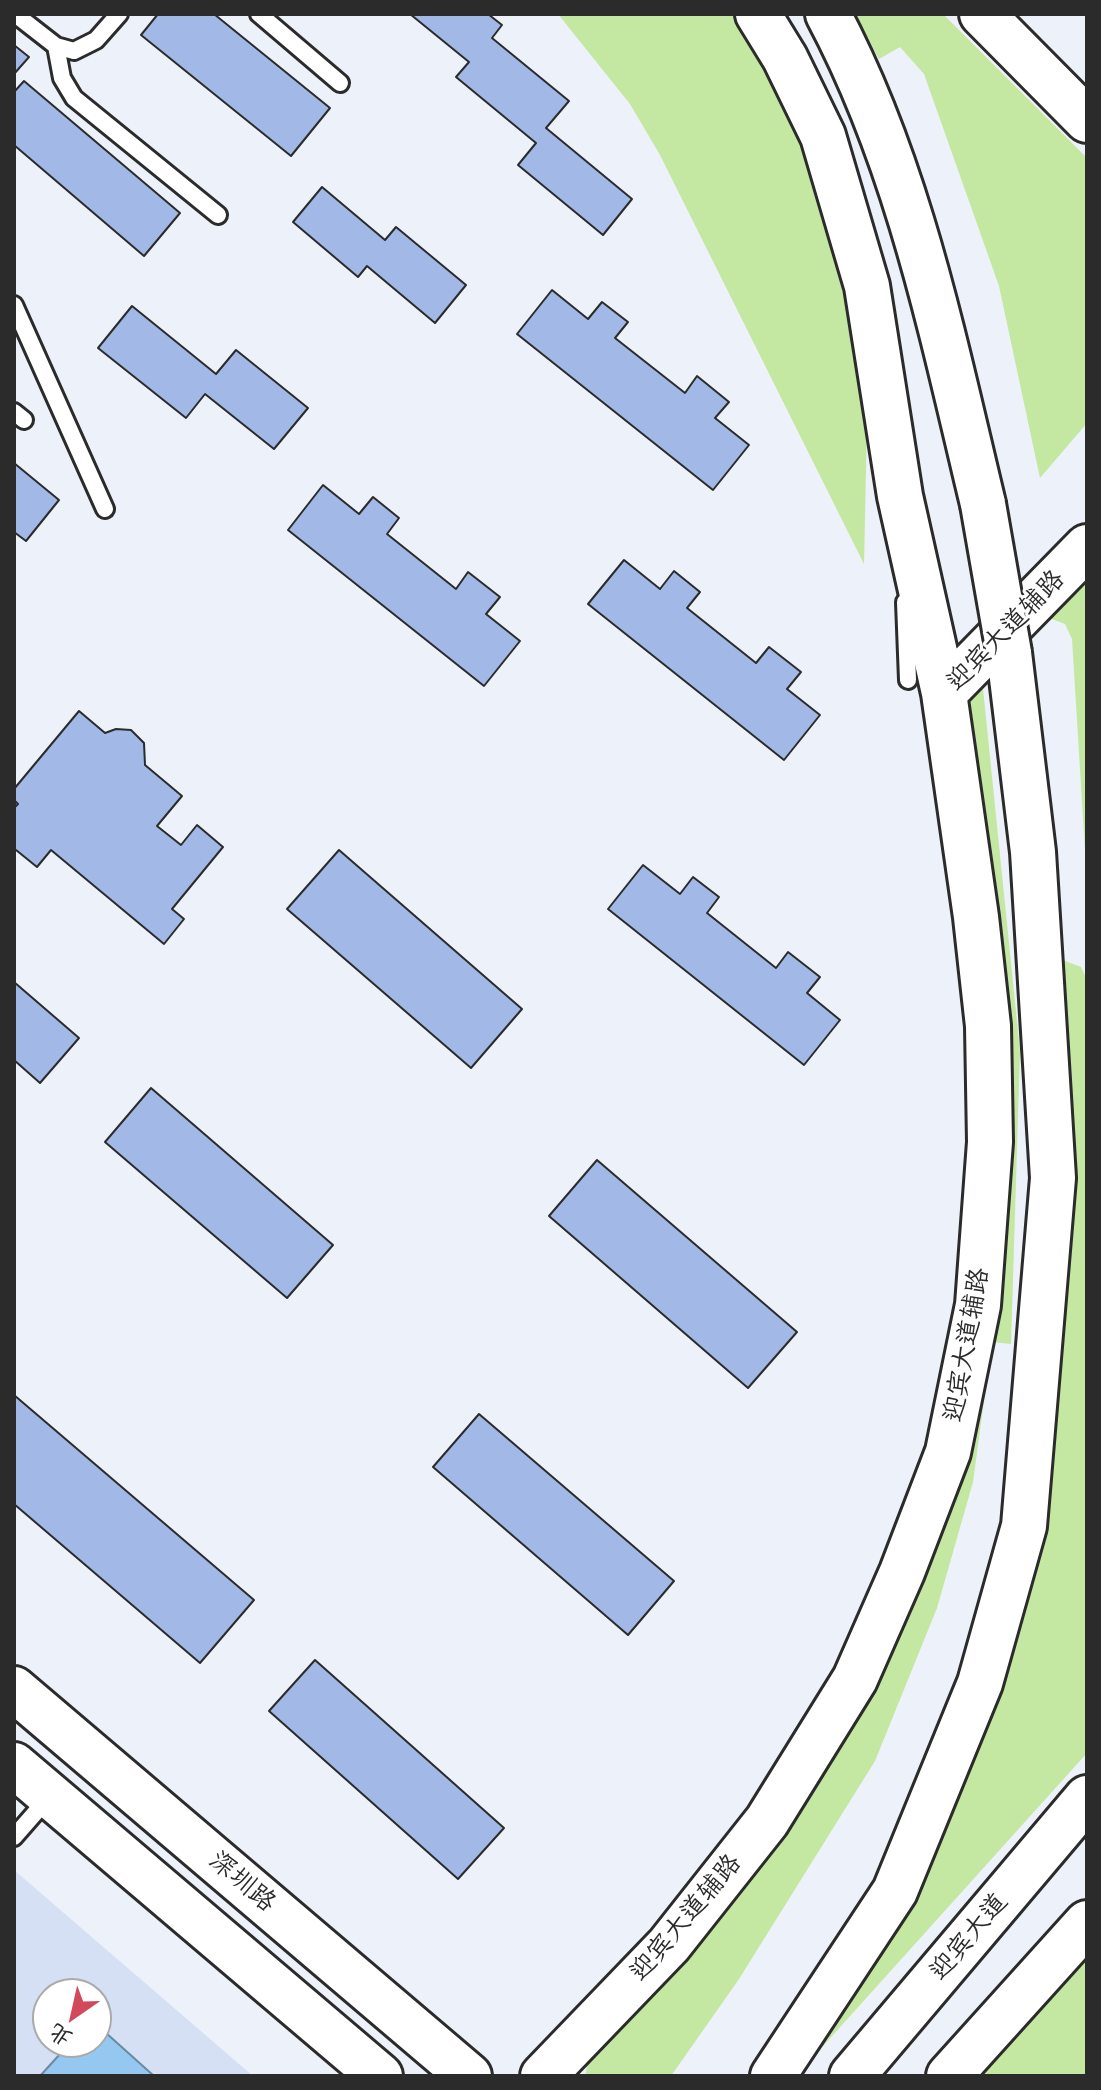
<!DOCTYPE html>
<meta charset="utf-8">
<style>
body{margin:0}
#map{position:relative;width:1101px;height:2090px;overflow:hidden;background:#ecf1fa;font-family:"Playpen Sans","LXGW WenKai TC",sans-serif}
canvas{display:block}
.frame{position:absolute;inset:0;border:16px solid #2b2b2b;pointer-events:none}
.north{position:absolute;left:32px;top:1978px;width:80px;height:80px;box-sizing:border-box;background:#fff;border:2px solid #aaa;border-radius:50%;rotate:214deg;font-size:22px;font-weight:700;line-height:32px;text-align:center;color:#2b2b2b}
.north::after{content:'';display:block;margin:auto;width:28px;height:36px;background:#d1495b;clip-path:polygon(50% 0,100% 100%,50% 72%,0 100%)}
</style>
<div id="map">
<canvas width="1101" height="2090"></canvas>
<div class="frame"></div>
<div class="north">北</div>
</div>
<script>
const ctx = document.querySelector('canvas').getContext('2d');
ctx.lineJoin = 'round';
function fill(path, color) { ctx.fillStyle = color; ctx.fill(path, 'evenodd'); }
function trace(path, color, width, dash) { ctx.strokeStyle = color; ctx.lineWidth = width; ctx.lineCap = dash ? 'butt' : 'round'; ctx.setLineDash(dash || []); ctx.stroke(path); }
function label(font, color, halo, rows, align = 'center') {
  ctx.font = font + ' "Playpen Sans","LXGW WenKai TC",sans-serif'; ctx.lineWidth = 6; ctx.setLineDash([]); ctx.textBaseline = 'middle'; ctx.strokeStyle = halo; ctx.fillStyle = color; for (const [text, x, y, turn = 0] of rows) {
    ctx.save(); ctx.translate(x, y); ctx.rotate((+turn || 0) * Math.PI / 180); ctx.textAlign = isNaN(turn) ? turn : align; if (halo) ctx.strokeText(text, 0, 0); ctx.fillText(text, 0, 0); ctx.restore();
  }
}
const built = new Path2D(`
 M14,1870l239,206h-239zM48,1994h48v48h-48z`);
const green = new Path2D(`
 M558,14h177l2,3 61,111 35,111 34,182 -3,143 -204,-409 -30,-51z
 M855,14h88l144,144v265l-47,55 -41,-192 -75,-212 -24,-27 -21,12z
 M1087,562v321l-15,-244 -7,-15 -26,-10z
 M981,669l39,382 -9,293 -19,-2 -19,140 -36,126 -62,153 -136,218 -68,97h-86l5,-22 194,-231 202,-483 -29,-639z
 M1060,959l21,8 6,13v773l-291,323 189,-353 64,-220 18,-225 -11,-289z
 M1087,1942v134h-117z`);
const water = new Path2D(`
 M96,2024l58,52h-114l31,-34h25z`);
const building = new Path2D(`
 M158,14h56l116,94 -39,48 -150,-121z
 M410,14h78l14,11 -10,13 77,63 -23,27 86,71 -29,36 -85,-70 18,-22 -80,-66 13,-15z
 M14,45l15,12 -15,17z
 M24,81l156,132 -36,43 -130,-111v-53z
 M322,187l63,53 11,-13 70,58 -31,38 -68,-57 -9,11 -65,-55z
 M552,290l36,29 14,-17 26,20 -13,16 70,55 12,-17 32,26 -14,16 34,27 -36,45 -196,-156z
 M132,306l84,68 20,-24 72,58 -34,41 -69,-55 -19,24 -88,-70z
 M14,463l45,37 -33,41 -12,-9z
 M323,485l36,29 14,-17 26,21 -12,16 69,55 12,-17 32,25 -14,17 34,27 -36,45 -196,-156z
 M624,560l36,29 14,-18 26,21 -13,16 69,55 13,-16 32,25 -14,17 33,26 -36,45 -196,-156z
 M79,711l26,22 11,-4 15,1 13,13 1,22 37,31 -25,30 24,19 16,-20 26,22 -51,62 12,10 -20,25 -113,-94 -14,17 -21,-17 -2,2v-44l4,-4 -4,-4v-11z
 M339,850l183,159 -51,59 -184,-159z
 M643,865l37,29 13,-17 26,20 -12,16 69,55 12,-16 32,25 -13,16 33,27 -36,45 -196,-156z
 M14,982l65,56 -39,45 -26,-23z
 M151,1088l182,157 -46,53 -182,-156z
 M597,1160l200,172 -49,56 -199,-172z
 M14,1395l240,205 -54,63 -186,-159z
 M479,1414l195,167 -46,54 -195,-168z
 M315,1660l189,168 -46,51 -189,-168z`);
const lane = new Path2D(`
 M15,14l41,32 18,5 22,-11 23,-26
 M259,14l81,69
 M56,46l6,32 12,20 144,117
 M14,305l91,204
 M14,412l10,8
 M905,602l3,78
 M14,1837l35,-40`);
const secondary = new Path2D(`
 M14,1689l455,387
 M14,1765l366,311`);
const primary = new Path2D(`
 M758,14l27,44 38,78 44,150 33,210 44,197
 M543,2076l126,-131 98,-124 88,-142 47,-107 46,-120 30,-147 12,-163 -2,-116 -12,-109 -32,-224 143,-146`);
const highway = new Path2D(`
 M828,14c81,152 115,324 155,490
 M982,14l105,106
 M773,2076l122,-185 85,-208 44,-157 29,-348 -20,-326 -24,-199
 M852,2076l235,-278
 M949,2076l138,-153`);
const highwayBridge = new Path2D(`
 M983,504l26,149`);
const streetNames = [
 ["迎宾大道辅路",1006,631,-46],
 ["迎宾大道辅路",967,1345,-80],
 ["深圳路",242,1882,40],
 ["迎宾大道辅路",686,1918,-50],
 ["迎宾大道",969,1937,-50]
];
fill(built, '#d6e0f4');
fill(green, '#c4e7a1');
fill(water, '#94c8f1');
trace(water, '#6a89a2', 2);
fill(building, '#a2b8e6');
trace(building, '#2b2b2b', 2);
trace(lane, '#2b2b2b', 22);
trace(secondary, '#2b2b2b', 50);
trace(primary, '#2b2b2b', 50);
trace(highway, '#2b2b2b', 50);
trace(lane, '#fff', 16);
trace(secondary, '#fff', 44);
trace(primary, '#fff', 44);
trace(highway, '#fff', 44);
trace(highwayBridge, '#2b2b2b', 50, []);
trace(highwayBridge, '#fff', 44);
label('26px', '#2b2b2b', '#fff', streetNames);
</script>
